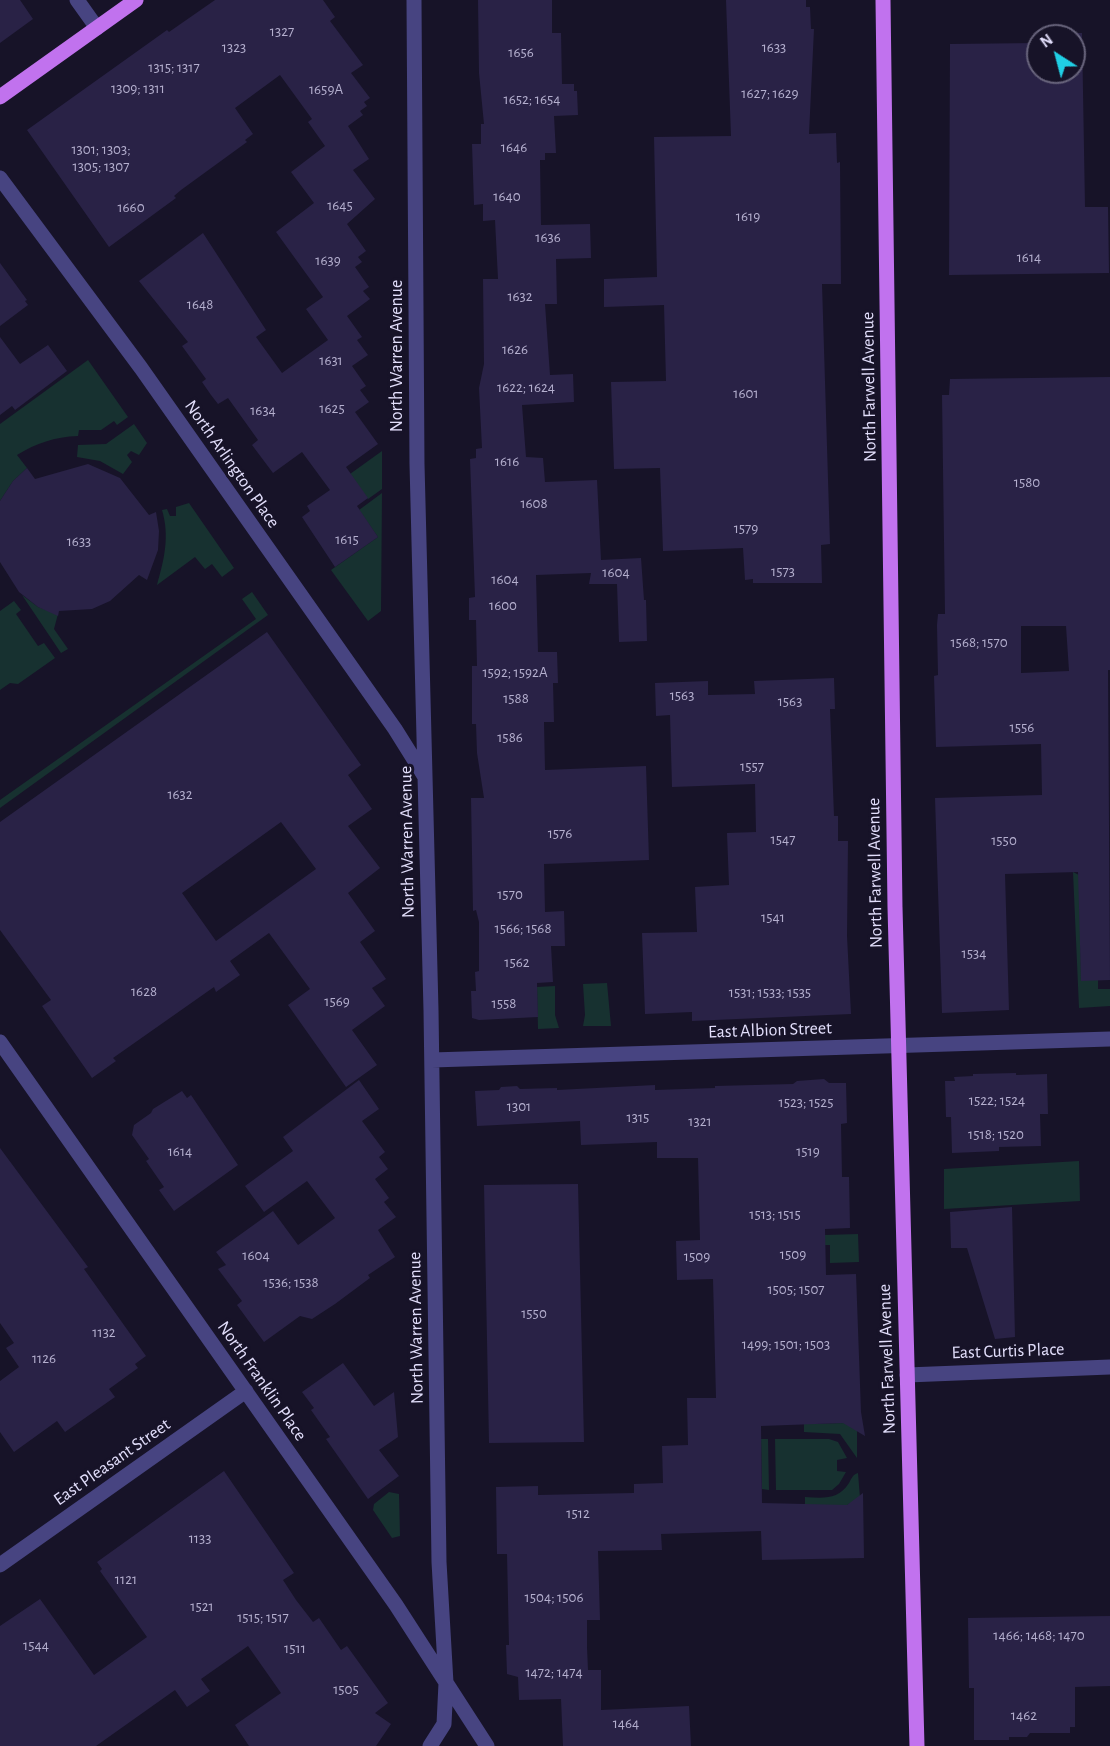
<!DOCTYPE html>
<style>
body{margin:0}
#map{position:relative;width:1110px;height:1746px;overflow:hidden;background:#171328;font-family:"Alegreya Sans",sans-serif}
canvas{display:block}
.north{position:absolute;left:1026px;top:24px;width:60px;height:60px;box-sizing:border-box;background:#171328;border:2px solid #68647c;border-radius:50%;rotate:324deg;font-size:16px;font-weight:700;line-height:24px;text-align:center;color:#e2defb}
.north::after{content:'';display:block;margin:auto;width:21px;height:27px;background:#20cfe5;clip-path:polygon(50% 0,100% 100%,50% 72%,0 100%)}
</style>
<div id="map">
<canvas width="1110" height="1746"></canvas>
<div class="north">N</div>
</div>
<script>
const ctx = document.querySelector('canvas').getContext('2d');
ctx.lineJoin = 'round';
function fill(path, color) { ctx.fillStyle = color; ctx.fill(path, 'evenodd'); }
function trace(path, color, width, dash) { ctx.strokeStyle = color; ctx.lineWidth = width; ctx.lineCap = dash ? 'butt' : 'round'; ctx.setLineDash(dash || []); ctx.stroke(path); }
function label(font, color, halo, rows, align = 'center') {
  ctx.font = font + ' "Alegreya Sans",sans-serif'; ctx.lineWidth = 6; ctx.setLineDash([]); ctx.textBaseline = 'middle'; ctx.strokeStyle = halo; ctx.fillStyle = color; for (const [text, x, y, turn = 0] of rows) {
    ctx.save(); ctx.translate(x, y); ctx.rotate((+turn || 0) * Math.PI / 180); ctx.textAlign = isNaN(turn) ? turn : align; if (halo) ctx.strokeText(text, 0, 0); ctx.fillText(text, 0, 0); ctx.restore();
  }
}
const green = new Path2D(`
 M88,360l40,57 -11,8 -3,-4 -13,9h-22l-1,6c-24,1 -41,7 -61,19l10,13 -14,13 -13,20v-77z
 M134,424l13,19 -8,12 -8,-4 -4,4 5,7 -9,12 -23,-13 -23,-4 1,-12 28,-1z
 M382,451v38l-14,10 -18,-25z
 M382,493l-1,118 -13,10 -37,-51 47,-33 -19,-27z
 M189,503l45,65 -12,9 -10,-13 -7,5 -10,-12 -38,28c7,-25 13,-48 5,-75l5,-1 3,7h6v-9z
 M252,592l16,23 -268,193v-8l256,-181 -14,-20z
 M22,595l16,12 20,7 -4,15 14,20 -7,4z
 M14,601l7,9 -5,4 22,32 6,-3 11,15 -37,26 -8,-1 -10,7v-79z
 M1073,872l6,3 1,10 1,95h17v9h12v17l-31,2z
 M607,983l4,43h-28l2,-11 -2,-31z
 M555,986v29l4,13 -21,1 -1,-42z
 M1079,1161l1,40 -136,8v-40z
 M858,1234l1,28 -29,1v-18h-5v-10z
 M845,1423l12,4v31l-17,-24 -36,-2v-8z
 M761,1439h7l1,51 -7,-1z
 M775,1439h54l9,3 9,16 -10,2v11l9,1 -7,12 -7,6h-56z
 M858,1473l2,25 -13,7h-42v-8c19,1 33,3 44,-14 3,-5 3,-8 9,-10z
 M389,1492l10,2 1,42 -8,2 -19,-28 1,-6z`);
const building = new Path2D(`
 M0,0h20l13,19 -33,24z
 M215,0h108l12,17 -5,4 33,44 -12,8 19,25 -6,4 3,4 -7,5 3,4 -15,11 21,33 -16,11 22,29 -28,25 19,27 -8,6 4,5 -7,5 14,20 -6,4 7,8 -23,17 15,21 -5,3 11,15 -16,11 14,20 -6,4 9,12 -14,10 23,32 -32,23 22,31 -11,8 21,31 -43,30 -33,-50 8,-6 -3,-5 23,-16 -28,-38 -29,21 -21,-28 6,-5 -30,-42 -10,6 -7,-9 -9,-13 4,-3 -24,-33 6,-4 -49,-61 64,-48 63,97 -10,7 26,36 46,-33 -22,-31 17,-12 -47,-65 38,-29 -23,-31 34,-26 -17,-24 4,-3 -32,-44 -45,33 18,26 -8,6 2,2 -66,48 -7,6 2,2 -67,49 -82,-117 140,-100 2,2z
 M478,0h74v33h9l1,51h12v7h3l1,24 -24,1 2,37h-11v7h-5l1,65 49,-1 1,34 -35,1 1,45h-12l5,71 23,-1 1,28 -52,3 4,52 17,1 2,24 52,-2 4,80 40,-2 3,42h2l1,41 -28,1 -2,-58h-28l2,-11 -55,2 2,77h19l1,31h-5l1,39h-10l1,48 101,-4 3,94 -105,4 1,48 19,-1 1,35h-14l2,36 -16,1 1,34 -59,3 -7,-2 -1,-27h5l-1,-19 4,-1v-49l-3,-12 -3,1 -2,-113h13l-7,-45 -1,-29h-4v-58h5l-1,-46h-7v-22l6,-1 -5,-138 6,-1v-9l6,-1 -3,-60 5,-24 -1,-85h15l-3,-59 -12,1v-17l-9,1 -2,-61h9v-20h3l-5,-51z
 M726,0h80v7h4l1,22h3l-5,105 27,-1 1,30 3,-1 1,122h-19l8,260 -9,1 1,38h-69v-4l-8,1 -2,-32 -80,3 -3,-83 -46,1 -3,-87 55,-1 -2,-76 -60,2v-28l53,-2 -3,-140 77,-1z
 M1051,33h31l3,174h23l1,66 -160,2 1,-231 88,-1v29h36v-36h-23z
 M0,263l27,37 -2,1 3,4 -28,21z
 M0,337l20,27 28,-19 19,26 -52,39 -3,-4 -12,9z
 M1110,377v293h-2l2,310 -29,1 -3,-109 -73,2 4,136 -67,3 -7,-215 107,-3 -1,-51 -105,3 -2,-71 4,-1 -1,-50 1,-11h7l-3,-219h7l1,-16zM1021,626h45l3,45 -48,2z
 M88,464l32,14 29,37 7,-3 3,19 -1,19 -11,30 -8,-5 -29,26 -18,8 -33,2 -1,5 -20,-9 -19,-15 -19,-30v-61l13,-20 14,-13 8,11z
 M267,632l94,133 -13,10 24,34 -24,17 32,42 -32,25 27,38 -15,11 26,37 -14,9 13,18 -33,24 25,35 -31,22 -58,-82 22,-16 -41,-56 -39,28 10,14 -24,17 -2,-5 -101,71 3,3 -24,17 -50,-72 9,-6 -51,-70v-108zM281,822l35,47 -100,72 -34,-48z
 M834,678l1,31h-5l4,107h4v25h10l-1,95 4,78 -159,7v-9l-47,2 -3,-81 55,-1 -2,-45 34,-2 -2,-52 29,-1 -1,-48 -83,3 -2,-72 -14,1 -1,-33 53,-2v14l47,-1 -1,-13z
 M1016,1073v2l31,-1 1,40h-8l1,32 -42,1v4l-47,2 -1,-36h-5l-1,-36h10l-1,-4 19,-1v-2z
 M824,1079l5,4h17l1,40 -6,1 1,53h7l1,51 -25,1 1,46 30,-1 5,138 4,24 -22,-13 -82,3 1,77 85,2 16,-12 1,65 -102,2 -1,-29 -100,3 1,16 -64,1 2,69h-13v27l1,23h13v40l88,-4 2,40h-128l-2,-47 -42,1 -1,-23 -11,-3 -1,-29h3l-2,-91h-10l-1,-67 42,-1v9l96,-2v-9l29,-1 -1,-37 26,-1 -1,-47h29l-3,-119 -36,1 -1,-39 24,-1 -2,-82h-41v-16l-76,3 -1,-24 -103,5 -2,-35 24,-1 2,-3 16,-1 3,3 37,-1v2l98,-5v5l60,-2v-2l78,-2 4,-3z
 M359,1080l20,29 -17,12 23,31 -6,5 9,12 -13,10 14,19 -5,4 12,15 -18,13 17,27 -27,18 2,3 -35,26 -23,15 -12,-3 -36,26 -27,-37 5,-4 -24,-32 8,-4 -10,-13 57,-41 25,34 37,-27 -28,-37 -43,31 -19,-26 48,-35 -10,-14z
 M182,1091l5,7 4,-3 47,70 -64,46 -15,-21 5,-3 -18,-26 3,-2 -17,-24 2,-10 17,-12 2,-4z
 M0,1148l88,119 -4,2 62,87 -11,8 3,4 -29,21 6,8 -50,35 -8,-11 -43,31 -14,-20v-51l19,-14 -13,-19 8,-5 -14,-20z
 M578,1184l6,258 -95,1 -5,-258z
 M1012,1207l3,130 -20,2 -28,-91h-16l-1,-36z
 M343,1363l31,43 20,-14 4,45 -19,13 20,26 -31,23 -42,-60 4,-2 -19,-27 3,-2 -12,-16z
 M224,1471l70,102 -11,7 13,20 17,22 6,-4 22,32 6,-4 41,57 -13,10 16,11 -15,22h-127l-14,-21 46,-32 -33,-47 -47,33 9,12 -23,16 -12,-17 -79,56h-96v-120l40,-27 54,76 53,-38 -47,-66 2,-2 -5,-7z
 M1110,1616v70l-35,1v40h-5v6h-40l-3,4h-18v3h-35v-52h-5l-1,-70z`);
const minor = new Path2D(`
 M77,0l20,28
 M414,0l3,464 14,546 8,552 7,121 -2,41 -14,22
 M0,178l141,190 254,361 30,48
 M0,1042l396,563 91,141
 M432,1060l678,-21
 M907,1375l203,-8
 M0,1565l246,-174`);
const major = new Path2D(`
 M883,0l12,907 22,839
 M0,97l136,-97`);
const numberNames = [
 ["1327",282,31],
 ["1323",234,47],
 ["1633",774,47],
 ["1656",521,52],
 ["1315; 1317",174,67],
 ["1309; 1311",138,88],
 ["1659A",326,89],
 ["1627; 1629",770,93],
 ["1652; 1654",532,99],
 ["1646",514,147],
 ["1301; 1303;",101,149],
 ["1305; 1307",101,166],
 ["1640",507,196],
 ["1645",340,205],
 ["1660",131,207],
 ["1619",748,216],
 ["1636",548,237],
 ["1614",1029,257],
 ["1639",328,260],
 ["1632",520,296],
 ["1648",200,304],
 ["1626",515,349],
 ["1631",331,360],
 ["1622; 1624",526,387],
 ["1601",746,393],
 ["1625",332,408],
 ["1634",263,410],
 ["1616",507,461],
 ["1580",1027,482],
 ["1608",534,503],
 ["1579",746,528],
 ["1615",347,539],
 ["1633",79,541],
 ["1573",783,571],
 ["1604",616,572],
 ["1604",505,579],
 ["1600",503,605],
 ["1568; 1570",979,642],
 ["1592; 1592A",515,672],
 ["1563",682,695],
 ["1588",516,698],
 ["1563",790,701],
 ["1556",1022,727],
 ["1586",510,737],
 ["1557",752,766],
 ["1632",180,794],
 ["1576",560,833],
 ["1547",783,839],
 ["1550",1004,840],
 ["1570",510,894],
 ["1541",773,917],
 ["1566; 1568",523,928],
 ["1534",974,953],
 ["1562",517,962],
 ["1628",144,991],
 ["1531; 1533; 1535",770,992],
 ["1569",337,1001],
 ["1558",504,1003],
 ["1522; 1524",997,1100],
 ["1523; 1525",806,1102],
 ["1301",519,1106],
 ["1315",638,1117],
 ["1321",700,1121],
 ["1518; 1520",996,1134],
 ["1614",180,1151],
 ["1519",808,1151],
 ["1513; 1515",775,1214],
 ["1509",793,1254],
 ["1604",256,1255],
 ["1509",697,1256],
 ["1536; 1538",291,1282],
 ["1505; 1507",796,1289],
 ["1550",534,1313],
 ["1132",104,1332],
 ["1499; 1501; 1503",786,1344],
 ["1126",44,1358],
 ["1512",578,1513],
 ["1133",200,1538],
 ["1121",126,1579],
 ["1504; 1506",554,1597],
 ["1521",202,1606],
 ["1515; 1517",263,1617],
 ["1466; 1468; 1470",1039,1635],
 ["1544",36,1645],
 ["1511",295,1648],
 ["1472; 1474",554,1672],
 ["1505",346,1689],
 ["1462",1024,1715],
 ["1464",626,1723]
];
const streetNames = [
 ["North Warren Avenue",397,356,-90],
 ["North Farwell Avenue",869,387,-91],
 ["North Arlington Place",232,464,55],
 ["North Warren Avenue",407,842,-91],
 ["North Farwell Avenue",875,873,-91],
 ["East Albion Street",770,1030,-2],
 ["North Warren Avenue",416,1328,-91],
 ["East Curtis Place",1008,1351,-2],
 ["North Farwell Avenue",887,1359,-92],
 ["North Franklin Place",262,1381,55],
 ["East Pleasant Street",112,1462,-35]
];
fill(green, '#173130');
fill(building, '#292246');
trace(minor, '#474481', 15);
trace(major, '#c172ee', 15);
label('15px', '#b4afce', null, numberNames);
label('18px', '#e2defb', '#171328', streetNames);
</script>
